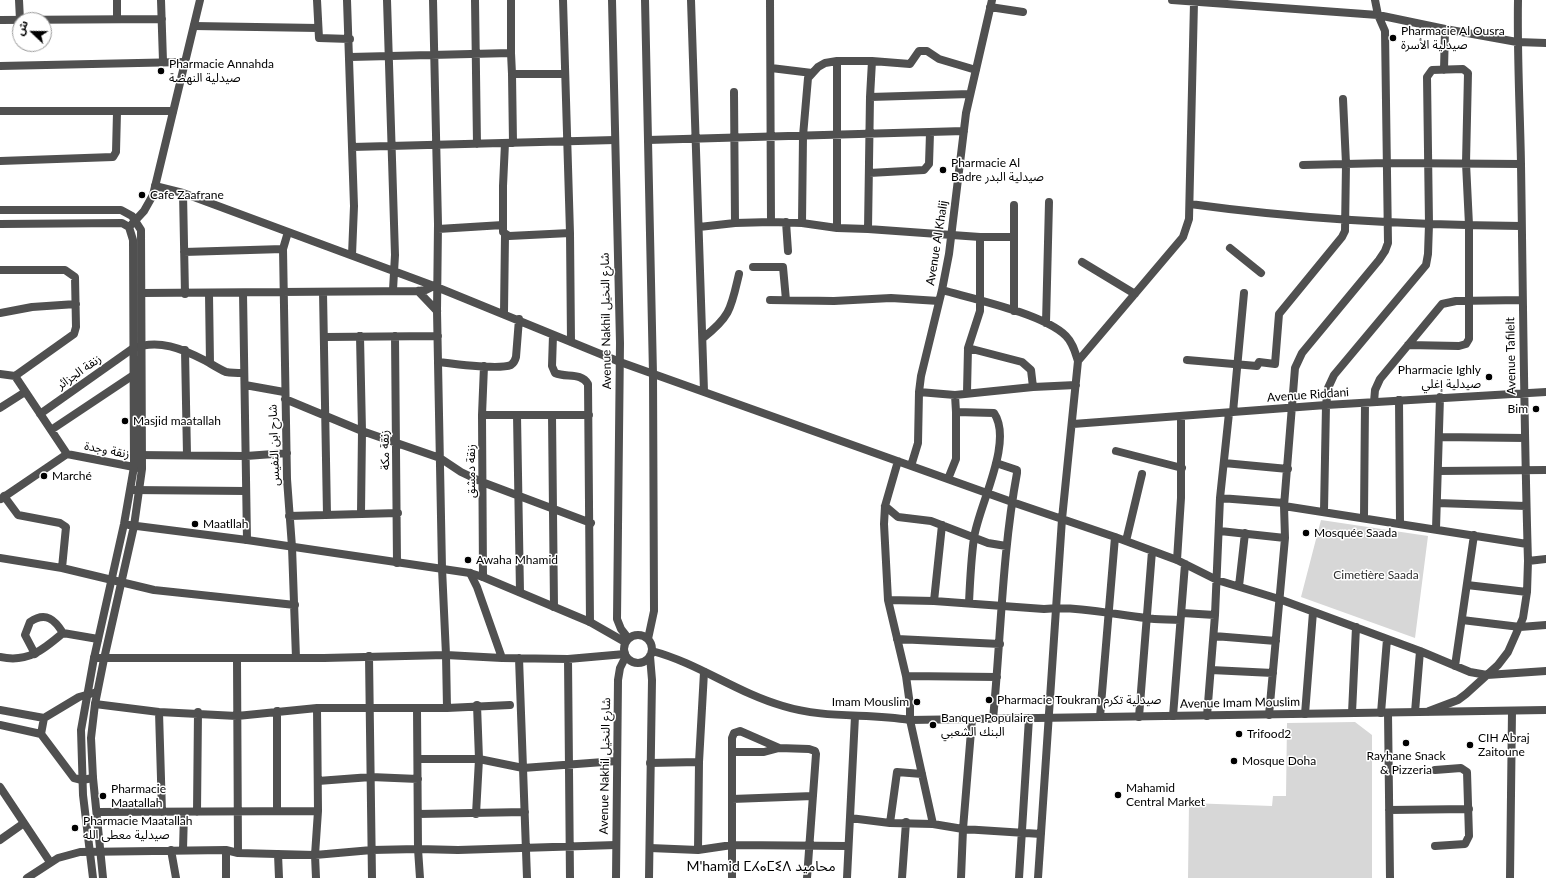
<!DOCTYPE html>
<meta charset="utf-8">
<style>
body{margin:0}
#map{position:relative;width:1546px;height:878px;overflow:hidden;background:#fff;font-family:Lato,"Noto Sans Arabic",sans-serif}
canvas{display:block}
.north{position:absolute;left:12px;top:12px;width:40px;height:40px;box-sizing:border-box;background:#fff;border:1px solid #999;border-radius:50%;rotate:292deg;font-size:11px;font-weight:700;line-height:16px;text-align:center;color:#000}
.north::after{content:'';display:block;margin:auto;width:14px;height:18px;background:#000;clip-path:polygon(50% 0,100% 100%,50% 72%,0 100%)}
</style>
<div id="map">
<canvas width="1546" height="878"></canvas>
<div class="north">ش</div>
</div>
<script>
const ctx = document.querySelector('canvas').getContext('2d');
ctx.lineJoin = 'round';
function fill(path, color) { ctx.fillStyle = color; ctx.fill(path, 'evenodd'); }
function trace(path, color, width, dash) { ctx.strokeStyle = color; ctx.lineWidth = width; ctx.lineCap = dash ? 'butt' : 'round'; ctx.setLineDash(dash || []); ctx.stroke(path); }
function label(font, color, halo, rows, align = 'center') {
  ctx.font = font + ' Lato,"Noto Sans Arabic","Noto Sans Tifinagh",sans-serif'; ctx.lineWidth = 3; ctx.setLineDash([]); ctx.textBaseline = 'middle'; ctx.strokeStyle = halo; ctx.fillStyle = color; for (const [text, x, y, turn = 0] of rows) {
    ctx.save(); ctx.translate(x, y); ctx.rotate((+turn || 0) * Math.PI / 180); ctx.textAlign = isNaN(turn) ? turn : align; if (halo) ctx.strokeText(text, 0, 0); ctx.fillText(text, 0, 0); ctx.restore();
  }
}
const green = new Path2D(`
 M1321,520l107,16 -13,102 -114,-41z
 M1355,722l17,13v143h-184l1,-75 83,3 1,-10h13l1,-73z`);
const minor = new Path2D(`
 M19,0l1,20
 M117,0v18
 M161,0l2,61
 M317,0l2,38 31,1
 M347,0l7,206 -2,49
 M387,0l8,255 -2,35
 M433,0l5,224 -1,87 5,257 4,87 1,53
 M475,0l2,144
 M563,0l7,233 1,109
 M691,0l13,391
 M1172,0l206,15 67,14 72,13 29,1
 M990,7l33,5
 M0,20l162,-1
 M194,26l124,2
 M511,53l1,21h53
 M350,57l161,-4v-53
 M837,61l-12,2 -7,4 -10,11 -5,58 -1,87 35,5v-167h35
 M0,66l184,-4
 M771,68l41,5
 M976,70l-37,-11 -12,-8h-8l-9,13 -38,-3 -2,36 -2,132 112,8h34
 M1444,70l1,-41
 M512,74l1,69
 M734,92l1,131 36,-1 -1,-222
 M870,97l100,-3
 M0,111h173
 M648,140l316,-9
 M505,143l-2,43v46l6,4 61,-3
 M352,147l263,-7
 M0,161l113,-4 3,-5 1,-40
 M1303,165l84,-2 134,1
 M869,173l55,-3 5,-6 1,-31
 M155,186l28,7 251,93 186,76 392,140 103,35 62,23 40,20 62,19 141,52 50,21 17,3 59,-4
 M183,193l2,101
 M1190,204c109,15 220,21 331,22
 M771,222l31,1
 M786,222l2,29
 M699,227l36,-4
 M837,228l31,1
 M438,229l65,-4
 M288,232l-5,17 4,230 5,68 4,111
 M1230,248l31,25
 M184,252l99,-3
 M1082,262l53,32
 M753,267h30l3,33
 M0,270h65l10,7 1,50 -2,7 -59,42 -15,-2
 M942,290c32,9 102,24 124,46 7,7 9,16 12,25l-16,158 -24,359
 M418,291l19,20
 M323,292l4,223
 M142,293l276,-2 8,-1 8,-4
 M243,293l4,247
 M209,294l1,69
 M770,300l64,1 57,-3 48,3
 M1014,311v-106
 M0,313l32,-6 44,-3
 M504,313l1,-78
 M1046,323l3,-121
 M553,335l-1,31 3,7c11,5 26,-1 33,11l2,238
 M360,336l2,95 -1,82
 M395,336l2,227
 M325,337l113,-1
 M703,338c28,-22 28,-30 36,-64
 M968,348l54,14 9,8 2,17
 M185,350l2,105
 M1187,360l70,6 2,-4 16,2 4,-50 63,-77 3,-6 1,-67 -3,-65
 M1078,361l105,-124 6,-18 5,-217
 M439,362c16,2 59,8 72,3 3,-2 4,-4 5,-8l3,-38
 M15,376l52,78
 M245,385l39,7
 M919,392l36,3 78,-8 43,-2
 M967,392l1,-44 12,-37v-74
 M955,395l1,17 38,1c20,29 -16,94 -20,125 -3,21 -4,43 -5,65
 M285,399l77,32 78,27 21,14 21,10 109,41
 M1399,400l1,123
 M1374,402l1,-12 5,-11 62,-75 14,-3 66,-1
 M0,408l25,-16
 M1233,412l11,-119
 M40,414l92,-65c26,-11 51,0 74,12 7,4 13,8 20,11 6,1 12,1 18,1
 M482,415h107
 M517,415l3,177
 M552,415l2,192
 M1073,424l253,-19 220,-13
 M51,430l87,-58
 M1439,437l86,1
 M1116,451l66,17
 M67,454l72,14
 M135,455l111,1 41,-3
 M898,461l-13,45 -1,18 4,76 18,76 4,29v15l23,104
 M1224,463l64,6
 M911,466l7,-23 1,-51 2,-16 21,-86 7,-36 17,-141 26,-113
 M1438,471l108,-1
 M948,479l8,-20v-47
 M131,490l115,1
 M4,496l14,19 42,8 6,4 -4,41
 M1220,498l64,5
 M1,499l66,-45
 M1437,503l89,3
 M885,506l13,11 33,4 57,22 18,3
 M1284,506l243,38
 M1324,511l2,-106 2,-17 6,-13 92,-110 2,-11 1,-30 -2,-147 5,-7 31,-1 5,4 -2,90 3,62v114l-3,5 -7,2 -51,-1
 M289,516l109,-3
 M1364,517l1,-114
 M1436,529l4,-132
 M1220,531l65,7
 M1126,541l16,-67
 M0,558l62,10 92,22 141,15
 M1177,560l4,-62v-82
 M1528,561l18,-2
 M470,573l7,14 25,71
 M483,577l-1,-162 2,-49
 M1467,585l60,7
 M1239,586l6,-53
 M888,600l46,1 110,8c34,-3 68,5 102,9 11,2 23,1 34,2l2,-7 33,2
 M934,601l8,-76
 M1462,620l58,7 26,-2
 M1214,636l62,5
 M897,639l103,5
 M35,654l-10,-19 5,-13c16,-11 25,-2 33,11
 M369,656l3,222
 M0,657c28,6 43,-7 63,-24l35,6
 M94,658h230l122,-3 56,3 66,1 57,-5
 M519,658l8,220
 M237,659l1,194
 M568,659l2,219
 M1455,666l19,-131
 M1211,670l62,3
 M906,676l91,1
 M95,704l64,8 78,4 80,-8h130l63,-3
 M417,708l1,141 2,29
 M0,710l44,8 35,-21 18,-5
 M277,711v100
 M1429,711l29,-11 8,-6 32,-29 10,-13 15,-34 4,-26 1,-31c-4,-133 -5,-265 -7,-397 -1,-55 -4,-109 -3,-164
 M159,712l3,100
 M1415,712l5,-61
 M1352,713l4,-86
 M1381,713l6,-74
 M1388,713l2,165
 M1305,714l8,-102
 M1269,715l16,-177 -1,-32 11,-138 7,-15 77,-93 6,-9 3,-8 -3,-212 -7,-16 -3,-15
 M1173,716l12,-152
 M1207,716l8,-101 5,-117 9,-85
 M1100,717l15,-180
 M1139,717l13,-166
 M993,719c8,-82 9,-165 24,-246v-3l-21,-7
 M0,725l41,9 33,44 8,2 11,-2
 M41,734l3,-16
 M732,752h32l15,-4
 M418,759h61l44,9 94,-7
 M650,763l49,-1
 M318,781l53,-4 47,2
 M0,787l50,75
 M732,799l81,-3
 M1389,810l80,-1
 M97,812l221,-1
 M197,812l1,-100
 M418,814l107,-2
 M476,814l3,-55 -2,-54
 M850,818l40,5 43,1 30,5 78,5
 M890,823l7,-51 25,2
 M0,840l24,-17
 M1435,846l30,-2 4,-8 -2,-64 -6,-4 -26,2
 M650,848l48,2 34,-5 116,1
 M171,850l5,28
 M183,850l1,-38
 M226,850v28
 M698,850l1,-88 5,-90
 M278,854l1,24
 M27,878l31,-20 22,-6 146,-2 12,3 77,2 57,-5 46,-1 40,1 158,-5
 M316,878l-1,-23 3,-44 -1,-103
 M732,878v-140l2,-5 6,-2 39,17 30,1 6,2 1,3 -9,124
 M847,878l8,-162
 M902,878l4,-56
 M961,878l2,-49 9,-110
 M1019,878l10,-160
 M1510,878l2,-167`);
const tertiary = new Path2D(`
 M612,0l8,343 -3,276 4,10 7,9
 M645,0l8,374 1,237 -6,28
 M0,210h121l11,6 9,14 1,239 -8,57 -30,133 -9,45 -4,34 2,40 10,100
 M0,224l122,-1 7,4 4,13 1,227 -10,57 -30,134 -13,72 2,65 10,83
 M132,224l12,-13 9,-16 47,-195
 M129,525l118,15 223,33 13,4 107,45 35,20
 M624 649a14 14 0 1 1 28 0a14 14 0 1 1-28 0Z
 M652,651c46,12 85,42 131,55 42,13 84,7 127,14l636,-10
 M616,878l2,-198 2,-12 6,-12
 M649,878l3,-198 -2,-24`);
const markers = [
 [1393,38,4,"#000"],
 [161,71,4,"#000"],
 [943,170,4,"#000"],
 [142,195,4,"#000"],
 [1489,377,4,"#000"],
 [1536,409,4,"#000"],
 [125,421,4,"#000"],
 [44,476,4,"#000"],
 [195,524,4,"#000"],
 [1306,533,4,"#000"],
 [468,560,4,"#000"],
 [989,700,4,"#000"],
 [917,702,4,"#000"],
 [933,725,4,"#000"],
 [1239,734,4,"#000"],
 [1406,743,4,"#000"],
 [1470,745,4,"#000"],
 [1234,761,4,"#000"],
 [1118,795,4,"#000"],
 [103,796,4,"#000"],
 [75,828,4,"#000"]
];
const poiNames = [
 ["Pharmacie Al Ousra",1401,31],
 ["صيدلية الأسرة",1401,45],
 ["Pharmacie Annahda",169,64],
 ["صيدلية النهضة",169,78],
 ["Pharmacie Al",951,163],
 ["Badre صيدلية البدر",951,177],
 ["Cafe Zaafrane",150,195],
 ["Pharmacie Ighly",1481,370,"right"],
 ["صيدلية إغلي",1481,384,"right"],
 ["Bim",1528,409,"right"],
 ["Masjid maatallah",133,421],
 ["Marché",52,476],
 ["Maatllah",203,524],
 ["Mosquée Saada",1314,533],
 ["Awaha Mhamid",476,560],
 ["Pharmacie Toukram صيدلية تكرم",997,700],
 ["Imam Mouslim",909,702,"right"],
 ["Banque Populaire",941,718],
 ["البنك الشعبي",941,732],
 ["Trifood2",1247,734],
 ["CIH Abraj",1478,738],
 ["Zaitoune",1478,752],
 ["Rayhane Snack",1406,756,"center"],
 ["& Pizzeria",1406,770,"center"],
 ["Mosque Doha",1242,761],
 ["Mahamid",1126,788],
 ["Central Market",1126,802],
 ["Pharmacie",111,789],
 ["Maatallah",111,803],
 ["Pharmacie Maatallah",83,821],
 ["صيدلية معطى الله",83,835]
];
const streetNames = [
 ["Avenue Al Khalij",937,243,-81],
 ["Avenue Nakhil شارع النخيل",606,321,-91],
 ["Avenue Tafilelt",1511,356,-91],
 ["زنقة الجزائر",79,372,-35],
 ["Avenue Riddani",1308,395,-4],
 ["شارح ابن النفيس",274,445,-92],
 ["زنقة وجدة",107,450,11],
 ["زنقة مكة",385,450,-91],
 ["زنقة دمشق",471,471,-90],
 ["Avenue Imam Mouslim",1240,703,-1],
 ["Avenue Nakhil شارع النخيل",605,766,-89]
];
const parkNames = [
 ["Cimetière Saada",1376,575]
];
const quarterNames = [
 ["M'hamid ⵎⵃⴰⵎⵉⴷ محاميد",761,866]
];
fill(green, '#d7d7d7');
trace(minor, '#505050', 8);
trace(tertiary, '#505050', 8);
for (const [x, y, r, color] of markers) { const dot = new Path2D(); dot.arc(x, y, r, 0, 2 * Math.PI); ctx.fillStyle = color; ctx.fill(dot); trace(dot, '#fff', 1.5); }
label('12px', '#000', '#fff', poiNames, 'left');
label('12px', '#000', '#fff', streetNames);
label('12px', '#2e2e2e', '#fff', parkNames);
label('14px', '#000', '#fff', quarterNames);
</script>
